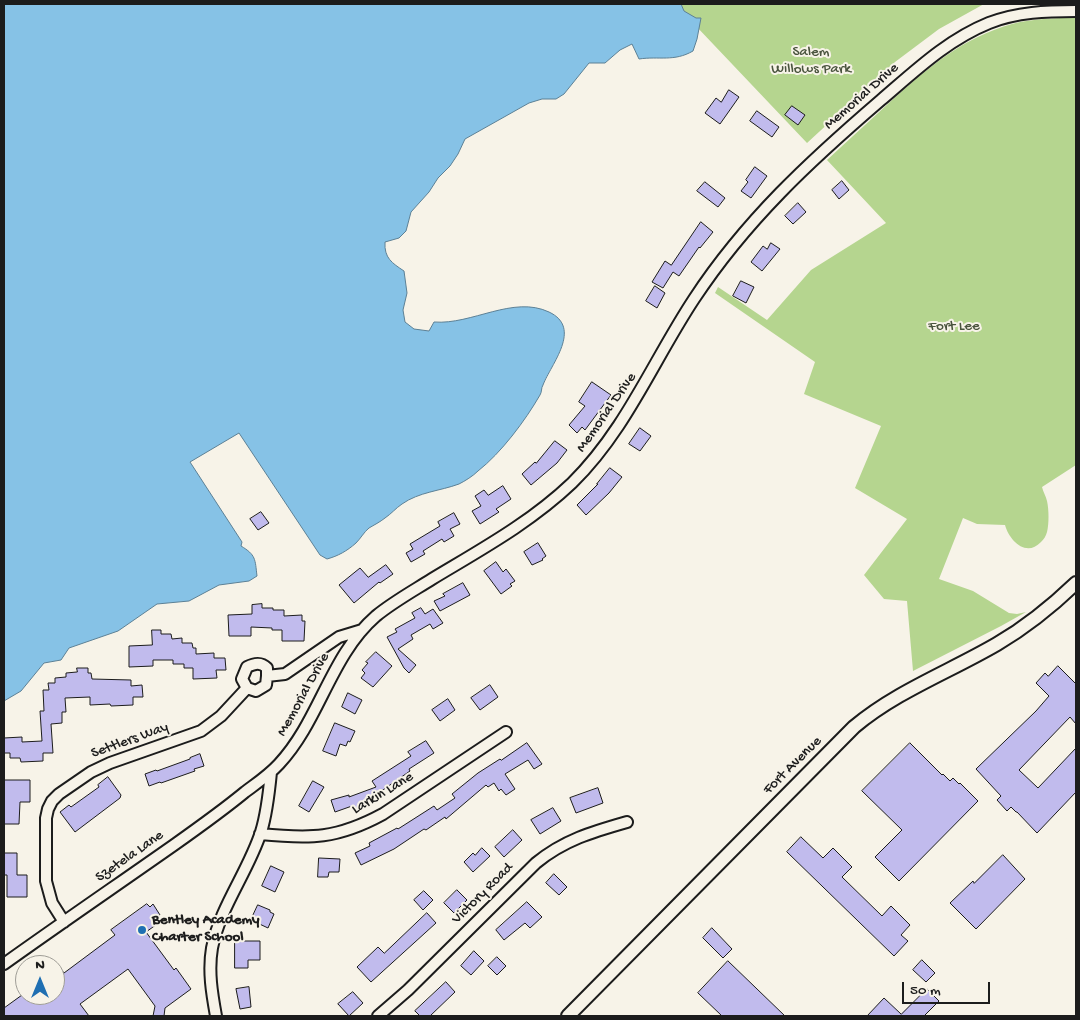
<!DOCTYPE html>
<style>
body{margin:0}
#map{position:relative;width:1080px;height:1020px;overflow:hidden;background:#f7f3e8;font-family:"Gochi Hand",sans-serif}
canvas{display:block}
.frame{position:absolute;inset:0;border:5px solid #1c1c1c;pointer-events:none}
.north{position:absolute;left:15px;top:955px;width:50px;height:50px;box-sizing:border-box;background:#f7f3e8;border:1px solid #9f9d96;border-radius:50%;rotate:0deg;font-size:14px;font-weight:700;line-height:20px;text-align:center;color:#1c1c1c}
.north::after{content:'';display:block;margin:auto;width:18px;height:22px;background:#1f6fb2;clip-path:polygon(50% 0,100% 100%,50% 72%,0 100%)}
.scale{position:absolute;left:902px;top:982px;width:88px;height:22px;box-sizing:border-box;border:2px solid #1c1c1c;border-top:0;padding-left:6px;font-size:15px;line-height:18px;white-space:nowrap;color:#1c1c1c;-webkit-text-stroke:4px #f7f3e8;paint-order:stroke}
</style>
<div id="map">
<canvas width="1080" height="1020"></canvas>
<div class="frame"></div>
<div class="north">N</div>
<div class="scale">50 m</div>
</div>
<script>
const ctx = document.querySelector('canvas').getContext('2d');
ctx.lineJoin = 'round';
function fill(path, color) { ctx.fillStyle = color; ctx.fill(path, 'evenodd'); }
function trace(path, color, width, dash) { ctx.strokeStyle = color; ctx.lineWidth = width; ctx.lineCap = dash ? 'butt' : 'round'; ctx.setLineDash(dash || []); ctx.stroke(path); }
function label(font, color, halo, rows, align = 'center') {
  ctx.font = font + ' "Gochi Hand",sans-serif'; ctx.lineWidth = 4; ctx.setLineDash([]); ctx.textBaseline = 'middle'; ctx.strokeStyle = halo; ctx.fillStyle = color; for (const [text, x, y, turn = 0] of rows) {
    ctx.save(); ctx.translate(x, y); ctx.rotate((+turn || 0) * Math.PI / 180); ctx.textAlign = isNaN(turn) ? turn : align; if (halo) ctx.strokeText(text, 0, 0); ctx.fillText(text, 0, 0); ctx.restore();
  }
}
const green = new Path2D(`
 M681,4h303l-45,25 -44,33 -88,81 -112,-118 -11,-14z
 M1076,17v448l-34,22c1,5 4,9 5,14 2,9 2,23 0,31 -1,4 -3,7 -6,10 -15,16 -32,-2 -36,-17l-28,-1 -14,-6 -24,61 34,12 36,22 8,1 9,-2 -25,14 -88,45 -6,-70 -23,-2 -20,-24 43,-56 -52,-31 26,-62 -77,-32 11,-32 -100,-69 3,-6 49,33 44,-50 75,-47 -59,-63c21,-20 43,-39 64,-59 38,-34 71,-63 121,-77 22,-6 42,-5 64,-7z`);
const water = new Path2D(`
 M4,4h677l3,7 12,7h5l-4,21 -4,12c-19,11 -34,5 -54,8l-7,-15 -12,6 -15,13h-16l-25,31 -8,5h-14l-13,4 -64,36 -7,15 -8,12 -12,12 -9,14 -18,20 -5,19 -7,7 -14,4c-1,16 7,21 19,29l3,22 -4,17 2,12 9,7 15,2 5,-9c38,3 79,-27 115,-10 34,16 2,52 -6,73 -2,3 -1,7 -3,10 -15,26 -39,58 -62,76 -5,5 -13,10 -19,13 -19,7 -40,8 -57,20 -6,4 -11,10 -17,14 -5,4 -11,7 -16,10 -5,4 -8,10 -13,15 -9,8 -18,13 -29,16l-7,-4 -81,-122 -49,29 52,80 -1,4c15,9 14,13 16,30l-8,5 -30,4 -30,16 -32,3 -39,27 -49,17 -8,12 -17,3 -23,28 -17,10z`);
const pier = new Path2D(`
 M1076,899v34l-3,11 -6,-3 -1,-3 8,-37z`);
const building = new Path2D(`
 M729,90l10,7 -19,27 -15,-11 11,-15 5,4z
 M792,106l13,9 -7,10 -13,-10z
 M757,111l22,16 -7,10 -22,-16z
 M755,167l12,9 -16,22 -10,-7 7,-9 -2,-2z
 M842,181l7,9 -10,9 -7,-9z
 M705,182l20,16 -7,9 -21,-16z
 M798,203l8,9 -13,12 -8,-8z
 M701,222l12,10 -13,16 -1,-1 -20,29 -6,-4 -10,16 -11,-6 13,-21 6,4z
 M771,243l9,6 -18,22 -11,-9 12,-16 4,3z
 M741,281l13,6 -8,16 -13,-7z
 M655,286l10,7 -8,15 -11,-7z
 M592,382l19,13 -26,35 -3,-3 -5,6 -8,-8 16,-19 -6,-4z
 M640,428l11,8 -11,15 -11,-7z
 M555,441l12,9 -10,13 -26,22 -9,-11 13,-12 1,1z
 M610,468l12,9 -13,16 -23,22 -9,-10 21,-21h-1z
 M503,486l8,13 -15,10 3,3 -19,12 -8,-13 9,-5 -6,-10 9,-6 4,5z
 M261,512l8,11 -11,7 -8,-11z
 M454,513l6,11 -10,5 4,7 -10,6 -2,-3 -19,12 2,3 -14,8 -5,-9 7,-4 -3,-5 30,-18 -2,-4z
 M538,543l8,13 -4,3 1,1 -11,5 -8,-13z
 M496,562l7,10 3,-3 9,12 -5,3 2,2 -11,8 -17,-23z
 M386,565l7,9 -13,9 -1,-1 -25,21 -15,-18 21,-17 8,9z
 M463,583l7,12 -30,16 -6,-10 11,-5 -2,-2z
 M262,604v4h11v2h11v6l18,-1v6h3l-1,20h-22v-11h-10v-2l-21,-1v9h-22l-1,-21 24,-1v-9z
 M421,608l4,6 8,-5 10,14 -10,6 -3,-5 -19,11 2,4 -15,10 18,16 -7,8 -5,-5 -17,-31 10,-5 -2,-3 20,-11 -3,-5z
 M152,630h9v4h10l1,5 10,-1v5h10l1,5h3v6l18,-1v5h11l1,12h-10l1,8 -24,1v-11h-9v-4h-11v-4h-20v6l-24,1v-21l23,-1z
 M376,652l16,14 -19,21 -12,-9 4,-5 -3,-3 6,-7 -2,-1z
 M1058,666l18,18v40l-6,-7 -51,53 19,18 38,-40v44l-39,41 -20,-21h-1l-5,-5 -4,4 -10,-11 4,-4 -25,-27 60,-58 13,-15 -13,-13 9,-10 3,3z
 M77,668h11v5h3l1,6 39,1v6l11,-1 1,12h-10v8l-22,1 -1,-2 -20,1v-8l-25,1 1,14h-4v11l-11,1 2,29h-10v8l-22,1 -1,-4h-10v-5h-6v-15l18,-1v5l20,-1 -2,-30h4l-1,-21h6l-1,-7h7v-5l11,-1v-4l11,-1z
 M490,685l8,12 -18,13 -9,-12z
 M348,693l14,7 -7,14 -13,-7z
 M448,699l7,11 -15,11 -8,-11z
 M335,723l20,8 -5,11 -2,-1 -2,5 -6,-2 -4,12 -13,-5z
 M426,741l8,12 -25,16 1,2 -40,28 1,4 -18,7 -1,-4 -17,6 -4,-12 18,-5v2l27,-10 -4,-6 39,-25 -3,-4z
 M527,743l15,21 -8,5 -6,-9 -23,14 10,15 -9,6 -5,-6 -2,2 -5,-8 -6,4 -2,-2 -40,34 -1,-2 -19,13 -2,-1 -30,20 -33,16 -6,-12 15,-7 -1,-3 28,-15 1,1 36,-23 3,4 18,-12 -3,-4 26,-21 22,-14 1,1z
 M910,743l32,32 1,-1 7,7 3,-3 6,6 1,-1 18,18 -79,80 -24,-24 27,-27 -40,-39z
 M200,754l4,12 -10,3 1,2 -34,12 -1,-1 -11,4 -4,-12 11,-4 1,1 33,-12v-1z
 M108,777l13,18 -1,3 -45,34 -15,-20 9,-7 2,2 28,-20 -1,-2z
 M4,780h26v22h-10l-1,22h-15z
 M313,781l11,6 -15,25 -10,-6z
 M598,788l5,15 -27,10 -6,-15z
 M553,808l8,13 -21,13 -9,-14z
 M513,830l9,10 -18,17 -9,-10z
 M801,837l22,21 10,-10 19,19 -10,10 40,39 9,-10 19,19 -9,10 7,6 -14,15 -107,-104z
 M482,848l8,8 -17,16 -9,-10 9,-9 2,2z
 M4,853h13v22h10v22h-20v-22h-3z
 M1003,855l22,24 -49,50 -26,-26 23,-22 1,2z
 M319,858l21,1 -1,13h-10l-1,5h-10z
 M271,866l13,6 -9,20 -13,-6z
 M554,874l13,13 -8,8 -13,-12z
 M457,890l10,10 -13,13 -10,-10z
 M424,891l9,9 -10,10 -9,-10z
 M527,902l15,15 -12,11 -5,-5 -21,17 -8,-10z
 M147,904l3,3 3,-3 7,11 -3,2 3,5 -14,10 28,38 2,-2 15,21 -26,19 -1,8h-11l2,-10 -27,-37 -48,35 9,12h-85v-8l18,-13h33v-22l6,-4 3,4 51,-38 -4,-5z
 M258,905l12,5v2l4,2 -6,14 -17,-8z
 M427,913l9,10 -65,59 -14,-15 21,-20 6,6z
 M712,928l20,21 -9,9 -20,-20z
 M235,941h25v19h-12v8h-13z
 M474,951l10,10 -13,14 -10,-9z
 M497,957l9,9 -9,9 -9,-9z
 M922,960l13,13 -9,9 -13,-12z
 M728,961l57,55h-63l-24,-23z
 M446,982l9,10 -25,24h-10l-5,-5z
 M249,987l2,20 -11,2 -4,-20z
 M927,989l12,12 -15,15h-57l17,-18 17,16z
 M353,992l10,11 -14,13 -11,-12z`);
const minor = new Path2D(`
 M267,676l-1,9 -10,6 -9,-3 -5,-9 5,-12c8,-4 14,-5 20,1v8l18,-2 54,-37 23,-7
 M260,834c51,5 77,5 123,-20l123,-82
 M64,922l-12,-19 -6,-22v-63l2,-9 4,-8 7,-7 32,-22 19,-9 91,-32 20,-15 26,-28
 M4,964c56,-40 113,-79 170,-119 24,-17 48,-34 71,-53 12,-9 24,-17 34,-28 41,-44 51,-108 97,-148 17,-14 37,-25 56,-37 48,-29 98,-56 140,-96 54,-53 81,-122 122,-184 52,-79 116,-138 187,-199 34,-29 66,-60 108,-77 28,-11 58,-12 87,-12
 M216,1016c-4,-22 -8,-45 -4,-68 8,-41 36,-76 49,-116 6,-19 8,-39 10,-60
 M378,1016l30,-26 128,-127c28,-23 56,-31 91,-41`);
const tertiary = new Path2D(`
 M568,1016l286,-289c43,-36 95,-55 143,-83 29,-17 55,-38 79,-61`);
const markers = [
 [142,930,5,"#1f6fb2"]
];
const parkNames = [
 ["Salem",811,53],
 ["Willows Park",811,70],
 ["Fort Lee",954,327]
];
const streetNames = [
 ["Memorial Drive",862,97,-41],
 ["Memorial Drive",607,413,-55],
 ["Memorial Drive",304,695,-61],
 ["Settlers Way",130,741,-20],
 ["Fort Avenue",793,766,-45],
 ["Larkin Lane",383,794,-31],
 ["Szetela Lane",130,857,-35],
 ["Victory Road",483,894,-45]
];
const poiNames = [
 ["Bentley Academy",152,921],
 ["Charter School",152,938]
];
fill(green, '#b5d58f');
fill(water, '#86c2e6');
trace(water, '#5c8095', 1);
fill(pier, '#f7f3e8');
fill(building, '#c1bbed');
trace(building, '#1c1c1c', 1);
trace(minor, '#1c1c1c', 14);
trace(tertiary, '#1c1c1c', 16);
trace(minor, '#f7f3e8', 10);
trace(tertiary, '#f7f3e8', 12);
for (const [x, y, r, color] of markers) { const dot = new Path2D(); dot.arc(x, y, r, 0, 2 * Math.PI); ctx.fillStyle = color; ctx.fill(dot); trace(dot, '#f7f3e8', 2); }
label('15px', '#4a543e', '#f7f3e8', parkNames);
label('15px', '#1c1c1c', '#f7f3e8', streetNames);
label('bold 15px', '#1c1c1c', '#f7f3e8', poiNames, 'left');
</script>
